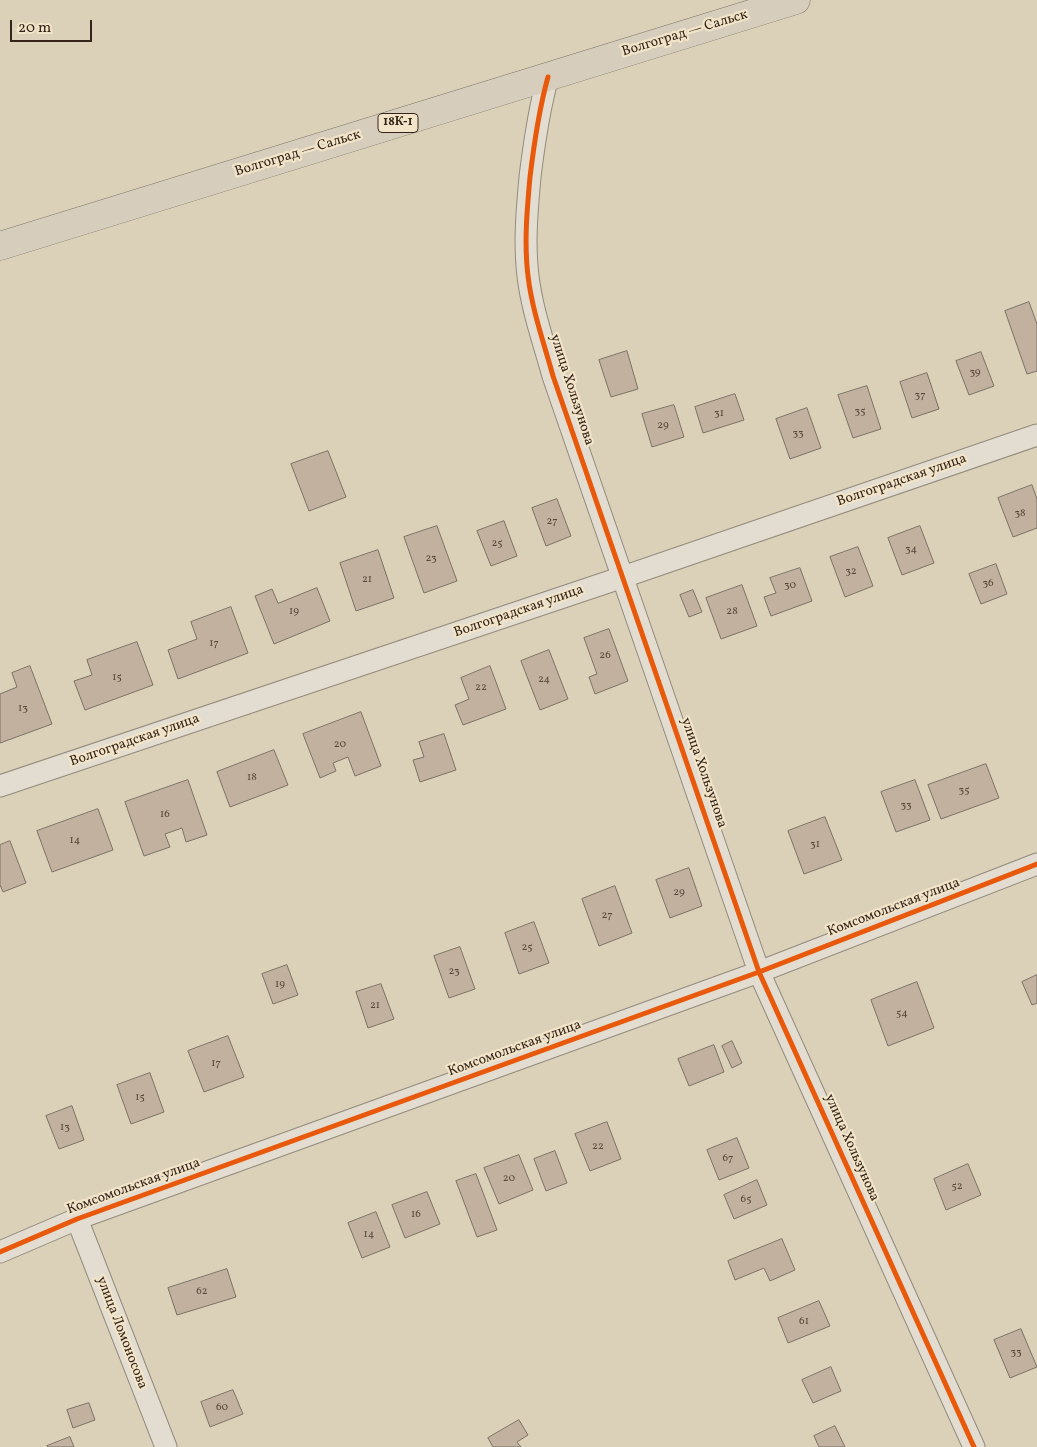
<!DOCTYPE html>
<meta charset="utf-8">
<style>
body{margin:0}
#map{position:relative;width:1037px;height:1447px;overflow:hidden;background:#dbd0b8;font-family:Vollkorn,serif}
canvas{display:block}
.scale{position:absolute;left:10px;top:20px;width:82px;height:22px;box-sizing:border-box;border:2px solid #352419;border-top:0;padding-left:6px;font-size:15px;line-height:18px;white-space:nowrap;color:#352419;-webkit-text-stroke:4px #f1e4c8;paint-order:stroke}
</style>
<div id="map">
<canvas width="1037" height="1447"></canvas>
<div class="scale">20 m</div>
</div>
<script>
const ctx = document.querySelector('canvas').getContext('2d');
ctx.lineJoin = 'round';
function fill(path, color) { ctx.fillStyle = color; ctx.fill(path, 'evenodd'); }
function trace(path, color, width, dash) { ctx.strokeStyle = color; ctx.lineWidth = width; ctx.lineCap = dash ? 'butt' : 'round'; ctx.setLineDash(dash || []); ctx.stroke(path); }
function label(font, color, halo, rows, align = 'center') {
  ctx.font = font + ' Vollkorn,serif'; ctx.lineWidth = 4.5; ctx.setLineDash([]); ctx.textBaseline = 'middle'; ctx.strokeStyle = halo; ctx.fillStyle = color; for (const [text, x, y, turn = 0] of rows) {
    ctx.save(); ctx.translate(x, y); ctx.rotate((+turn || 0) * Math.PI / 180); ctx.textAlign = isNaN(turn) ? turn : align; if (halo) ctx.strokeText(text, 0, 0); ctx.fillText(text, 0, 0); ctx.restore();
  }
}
const building = new Path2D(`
 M1029,302l8,22v47l-10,3 -22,-63z
 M627,351l11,38 -27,8 -12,-37z
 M981,352l13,34 -25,9 -13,-34z
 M927,373l12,36 -27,9 -12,-36z
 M867,386l14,43 -28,9 -15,-43z
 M735,394l9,26 -41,13 -8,-26z
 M674,405l10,32 -32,10 -10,-33z
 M807,408l14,40 -31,11 -14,-40z
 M328,451l18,46 -37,14 -18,-47z
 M1032,485l5,14v29l-24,9 -15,-39z
 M557,499l14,37 -25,10 -14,-38z
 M504,521l13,35 -26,10 -14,-35z
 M437,526l20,55 -33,12 -20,-56z
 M920,526l14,37 -32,12 -14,-37z
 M858,547l15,39 -28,11 -15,-40z
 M378,550l16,48 -38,13 -16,-48z
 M996,564l11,30 -26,10 -12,-30z
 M800,568l12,33 -41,15 -7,-19 12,-4 -6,-15z
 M742,585l15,41 -36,13 -15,-41z
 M317,588l13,33 -56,23 -19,-48 17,-7 6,14z
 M693,590l9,22 -13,5 -9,-22z
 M231,607l17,46 -70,26 -10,-29 29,-11 -6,-17z
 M609,629l19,52 -33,13 -6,-17 8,-3 -13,-36z
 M137,642l16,43 -68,25 -11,-29 18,-6 -5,-15z
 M549,650l19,49 -28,11 -19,-49z
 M30,666l22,58 -52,19v-49l17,-7 -5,-14z
 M490,666l16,43 -43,16 -8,-20 14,-6 -8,-21z
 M361,712l20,54 -26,10 -7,-19 -15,6 3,8 -16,7 -17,-44z
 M444,734l12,36 -36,12 -7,-22 11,-3 -5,-15z
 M274,750l14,35 -58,22 -13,-35z
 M986,764l13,34 -58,21 -13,-34z
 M188,780l19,55 -21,7 -4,-14 -17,6 5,13 -26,9 -19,-54z
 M915,780l15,40 -34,12 -15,-40z
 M98,809l15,41 -61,22 -15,-41z
 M825,817l17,43 -38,14 -16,-43z
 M10,841l16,42 -23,9 -3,-7v-40z
 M689,868l13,38 -32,12 -14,-38z
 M615,886l17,47 -33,13 -17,-47z
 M534,922l15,41 -30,11 -14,-41z
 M460,947l15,42 -26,9 -15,-42z
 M287,965l11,30 -25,9 -11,-30z
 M1037,975v28l-5,2 -10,-23z
 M917,982l17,46 -46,18 -17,-46z
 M381,984l13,35 -26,9 -12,-36z
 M228,1036l16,41 -40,15 -16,-41z
 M732,1041l10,22 -10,5 -10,-22z
 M714,1045l10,27 -35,14 -11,-27z
 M150,1073l14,39 -33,12 -14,-39z
 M72,1106l12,34 -25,9 -13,-33z
 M607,1122l14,37 -31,12 -15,-37z
 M737,1138l12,30 -30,12 -12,-30z
 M555,1151l12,32 -21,8 -12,-32z
 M519,1155l14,35 -34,14 -15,-36z
 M968,1164l13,31 -35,15 -12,-31z
 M476,1174l21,56 -20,7 -21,-56z
 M757,1180l10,25 -33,14 -10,-24z
 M427,1192l13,32 -35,14 -13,-33z
 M376,1212l14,35 -28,11 -14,-35z
 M782,1239l13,31 -25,11 -6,-13 -29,12 -7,-19z
 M227,1269l9,28 -59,18 -9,-27z
 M819,1301l11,25 -42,17 -10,-25z
 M1021,1329l16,38 -27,11 -16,-38z
 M831,1367l10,24 -28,12 -11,-23z
 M233,1390l10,24 -33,13 -9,-25z
 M89,1403l6,17 -22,8 -6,-18z
 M519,1420l9,15 -11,7 4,5h-28l-5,-9z
 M835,1426l10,21h-26l-5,-11z
 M70,1437l4,10h-26l-1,-1z`);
const minor = new Path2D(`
 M548,77c-9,32 -14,67 -18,100 -3,33 -6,66 -2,99 4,34 16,67 25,100l206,596 215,475
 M0,786l623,-209 414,-142
 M77,1219l89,228
 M0,1252l77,-33 682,-247 278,-108`);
const primary = new Path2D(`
 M0,246l796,-246`);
const cycleway = new Path2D(`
 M548,77c-9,32 -14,67 -18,100 -3,33 -6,66 -2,99 4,34 16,67 25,100l206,596 215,475
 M0,1252l77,-33 682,-247 278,-108`);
const numberNames = [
 ["39",975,373],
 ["37",920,396],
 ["35",860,412],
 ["31",719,414],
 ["29",663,426],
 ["33",798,434],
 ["38",1020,514],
 ["27",552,522],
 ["25",497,544],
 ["34",911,550],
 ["23",431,559],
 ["32",851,572],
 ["21",367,580],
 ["36",988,584],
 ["30",790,586],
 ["19",294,612],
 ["28",732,612],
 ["17",214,644],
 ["26",605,656],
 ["15",117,678],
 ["24",544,680],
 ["22",481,688],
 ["13",23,709],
 ["20",340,745],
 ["18",252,778],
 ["35",964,791],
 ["33",906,806],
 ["16",165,815],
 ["14",75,841],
 ["31",815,845],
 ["29",679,893],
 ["27",607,916],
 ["25",527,948],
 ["23",454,972],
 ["19",280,985],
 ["21",375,1006],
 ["54",902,1014],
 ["17",216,1064],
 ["15",140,1098],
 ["13",65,1128],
 ["22",598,1147],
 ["67",728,1159],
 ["20",509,1179],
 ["52",957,1187],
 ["65",746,1200],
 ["16",416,1215],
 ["14",369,1235],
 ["62",202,1292],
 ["61",804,1322],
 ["33",1016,1353],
 ["60",222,1408]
];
const shields = [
 [398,123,40]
];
const shieldNames = [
 ["18К-1",398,123]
];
const streetNames = [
 ["Волгоград — Сальск",685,34,-17],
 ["Волгоград — Сальск",298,154,-17],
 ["улица Хользунова",571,390,72],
 ["Волгоградская улица",902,481,-19],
 ["Волгоградская улица",519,612,-19],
 ["Волгоградская улица",135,741,-19],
 ["улица Хользунова",703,773,71],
 ["Комсомольская улица",894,908,-21],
 ["Комсомольская улица",515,1049,-20],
 ["улица Хользунова",851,1148,66],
 ["Комсомольская улица",134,1187,-20],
 ["улица Ломоносова",121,1333,69]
];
fill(building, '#c2b19f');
trace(building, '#7b7266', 1);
trace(minor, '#928a7b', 23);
trace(primary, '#7b7266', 29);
trace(minor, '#e3ddd1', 21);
trace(primary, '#d7cdbc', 28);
trace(cycleway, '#e8590c', 5);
label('11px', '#58473a', null, numberNames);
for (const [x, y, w] of shields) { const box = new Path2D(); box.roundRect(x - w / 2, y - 9.5, w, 19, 4); ctx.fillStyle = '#f1e4c8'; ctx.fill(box); trace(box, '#352419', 1); }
label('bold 12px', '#352419', null, shieldNames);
label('14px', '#352419', '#f1e4c8', streetNames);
</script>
